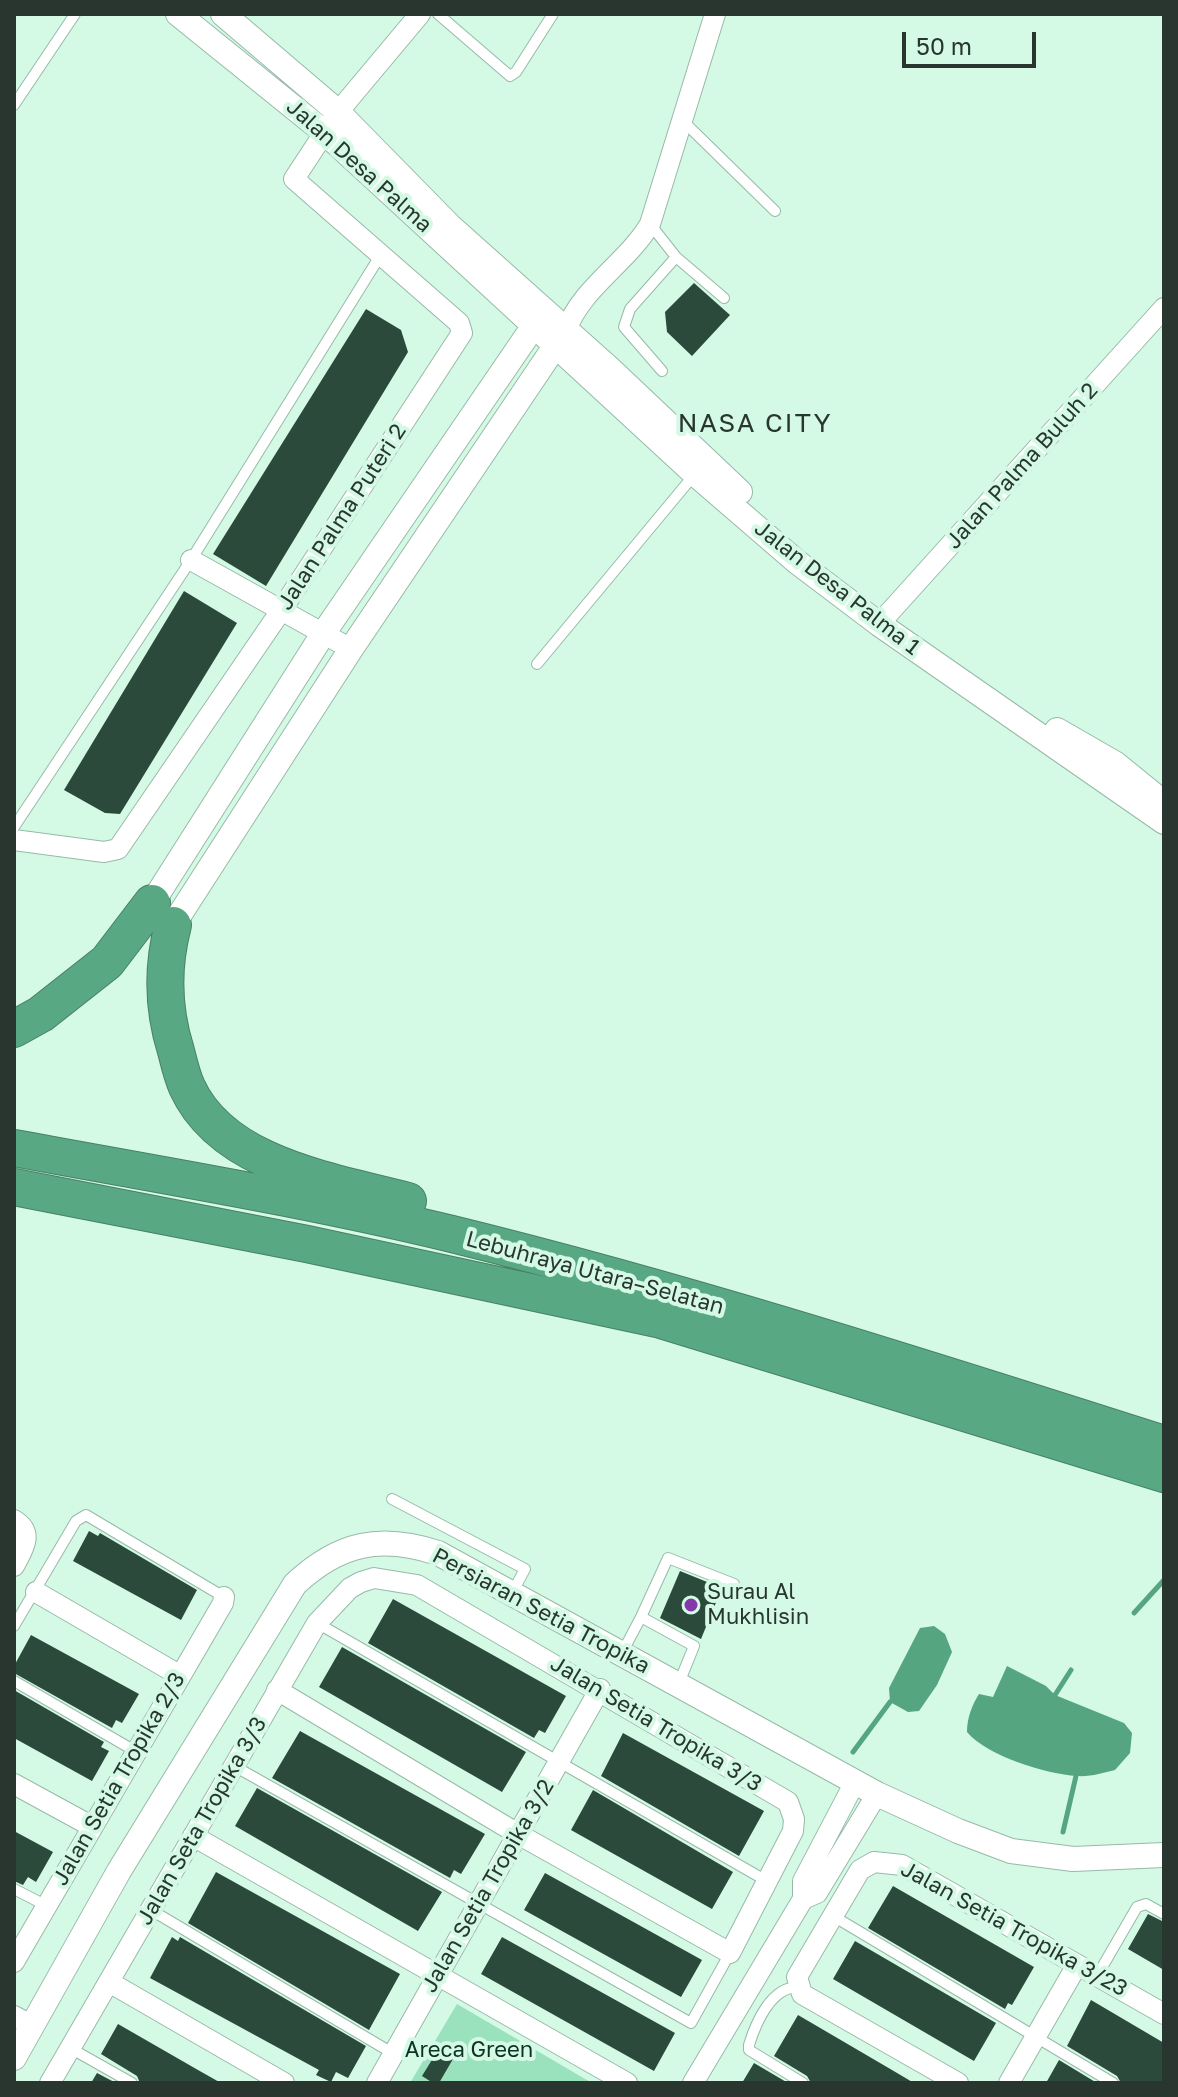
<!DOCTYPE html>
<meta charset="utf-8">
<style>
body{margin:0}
#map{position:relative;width:1178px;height:2097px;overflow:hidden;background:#d4f9e5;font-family:"Golos Text",sans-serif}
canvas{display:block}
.frame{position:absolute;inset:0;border:16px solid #28362f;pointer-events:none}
.scale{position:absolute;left:902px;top:32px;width:134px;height:36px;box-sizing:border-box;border:4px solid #28362f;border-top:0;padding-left:10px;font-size:24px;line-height:28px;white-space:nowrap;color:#28362f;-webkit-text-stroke:6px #d4f9e5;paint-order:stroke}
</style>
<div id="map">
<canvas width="1178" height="2097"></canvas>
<div class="frame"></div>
<div class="scale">50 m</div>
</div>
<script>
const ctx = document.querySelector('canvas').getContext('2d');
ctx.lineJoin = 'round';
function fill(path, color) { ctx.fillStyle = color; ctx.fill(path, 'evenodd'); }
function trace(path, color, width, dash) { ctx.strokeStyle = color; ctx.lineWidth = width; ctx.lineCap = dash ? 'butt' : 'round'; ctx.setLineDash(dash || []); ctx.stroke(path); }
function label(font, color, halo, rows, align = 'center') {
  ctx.font = font + ' "Golos Text",sans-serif'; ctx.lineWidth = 8; ctx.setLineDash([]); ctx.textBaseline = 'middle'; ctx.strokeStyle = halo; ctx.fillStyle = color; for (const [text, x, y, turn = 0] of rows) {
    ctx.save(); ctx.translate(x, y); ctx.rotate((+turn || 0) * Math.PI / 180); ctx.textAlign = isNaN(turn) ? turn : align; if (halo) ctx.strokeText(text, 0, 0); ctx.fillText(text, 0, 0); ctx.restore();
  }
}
const green = new Path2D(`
 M457,2004l135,79h-182z`);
const water = new Path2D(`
 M934,1626l11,8 7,18 -15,33 -18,26 -11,1 -18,-10 -1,-14 31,-60z
 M1007,1666l39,20 9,9 69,28 8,10 -2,20 -15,17c-12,3 -25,7 -38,6 -31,-2 -90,-20 -110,-44 0,-14 5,-27 12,-38l14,3z`);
const stream = new Path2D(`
 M1134,1613l30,-33
 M1055,1695l16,-25
 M853,1752l37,-50
 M1063,1832l13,-56`);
const building = new Path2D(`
 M694,283l36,32 -38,41 -25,-24 -2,-20z
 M366,309l35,21 7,22 -142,234 -53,-32z
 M184,591l53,32 -117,191 -15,-1 -41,-23z
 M89,1531l9,5 2,-3 97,57 -16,30 -108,-59z
 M680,1571l42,17 -21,51 -41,-21z
 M393,1599l173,97 -21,37 -6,-3 -5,8 -166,-95z
 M31,1635l108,59 -17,29 -6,-3 -4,8 -98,-55v-7z
 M342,1647l184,105 -24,40 -183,-105z
 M14,1690l90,52 -3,5 8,4 -17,30 -78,-43z
 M300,1731l185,103 -24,40 -7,-4 -4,8 -178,-100z
 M623,1733l141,78 -25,45 -138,-80z
 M257,1788l185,104 -24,39 -183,-105z
 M593,1790l140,82 -21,37 -141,-79z
 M14,1831l39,21 -17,30 -8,-5 -5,8 -9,-4z
 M216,1872l184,102 -31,56 -181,-107z
 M545,1873l157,87 -21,37 -157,-87z
 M893,1886l141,81 -22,38 -4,-2 -3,6 -137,-81z
 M1148,1914l16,8v48l-36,-21z
 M172,1937l6,4 2,-4 186,109 -18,32 -12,-6 -5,10 -15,-7 3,-5 -169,-92z
 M502,1937l173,96 -21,38 -173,-97z
 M855,1941l141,82 -22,38 -141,-82z
 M1091,2000l73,43v40h-43l-4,-7 -50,-30z
 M798,2015l94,55 22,13h-103l-4,-7 -33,-20z
 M118,2024l80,46 23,13h-81l-3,-7 -36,-22z
 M438,2050l15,9 -14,24h-6l-11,-7z
 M1059,2060l38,23h-51z
 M754,2063l34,20h-46z
 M97,2073l19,10h-25z`);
const service = new Path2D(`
 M438,14l72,62 6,-4 37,-58
 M14,105l61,-91
 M683,121l92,90
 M650,224l26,33 48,41
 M662,371l-38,-44 6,-18 46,-52
 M537,664l157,-189
 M14,827l177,-267 189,-304
 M392,1499l133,70 -13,24
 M317,1623l448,257
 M14,1626l62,-105 10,-6 138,82
 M622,1653l19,-36
 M14,1681l121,70
 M679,1683l15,-37 -53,-29 27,-59 66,26
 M234,1766l457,257 39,-70
 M14,1889l31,16
 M151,1910l243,144
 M833,1916l280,167
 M1097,1976l40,-69 9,-3 18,10
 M797,1987c-26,1 -41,35 -48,58v5l54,33
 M70,2048l62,35`);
const minor = new Path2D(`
 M566,331c14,-42 62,-69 84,-107l65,-210
 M191,560l160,89
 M879,624l285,-316
 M14,840l90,12 14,-3 162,-237 182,-279 -3,-10 -165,-144 44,-67 82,-98
 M14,1520c21,13 9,29 0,46
 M36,1592l143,83
 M14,1784l77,42
 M193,1836l434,247
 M803,1899l14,-6 60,-99
 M14,1962l209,-359 1,-6
 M109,1982l175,101
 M14,2016l19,10
 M50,2083l267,-460 33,-35 11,-6 13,-4 43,7 371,217 6,17 -1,12 -63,122 -212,-119 -241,-144
 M377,2083l223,-394
 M693,2083l110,-184v-18l52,-99
 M958,2083l-156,-89 -5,-17 63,-107 14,-8 28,3 262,149
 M1009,2083l68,-118`);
const tertiary = new Path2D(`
 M178,14l146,118 371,342 102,88 82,62 285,198
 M223,14l115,98 113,115 159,142 130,123
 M1057,730l59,34 48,39
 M152,903l171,-269 210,-307 12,-9
 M173,925l178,-276 213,-316
 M14,2058l105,-187 176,-287c44,-41 85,-50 143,-31l439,241 81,37 53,20 62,8 91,-4`);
const motorway = new Path2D(`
 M173,925c-11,42 -10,85 3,126 3,12 6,25 11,36 36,79 146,94 221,114
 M14,1029l27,-15 66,-52 45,-59
 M14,1148c146,27 294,51 438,86 240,59 476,135 712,210
 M14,1187l293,57 354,76 503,154`);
const markers = [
 [691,1605,8,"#8438aa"]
];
const streetNames = [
 ["Jalan Desa Palma",359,166,42],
 ["Jalan Palma Buluh 2",1022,466,-48],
 ["Jalan Palma Puteri 2",342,517,-57],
 ["Jalan Desa Palma 1",837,588,38],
 ["Lebuhraya Utara–Selatan",595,1273,15],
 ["Persiaran Setia Tropika",541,1611,28],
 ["Jalan Setia Tropika 3/3",656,1724,31],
 ["Jalan Setia Tropika 2/3",119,1779,-60],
 ["Jalan Seta Tropika 3/3",202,1821,-60],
 ["Jalan Setia Tropika 3/2",488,1886,-60],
 ["Jalan Setia Tropika 3/23",1014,1929,29]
];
const poiNames = [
 ["Surau Al",707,1592],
 ["Mukhlisin",707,1617]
];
const parkNames = [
 ["Areca Green",469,2050]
];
const quarterNames = [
 ["NASA CITY",755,424]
];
fill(green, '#9ae1be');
fill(water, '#54a580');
trace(stream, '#54a580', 5);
fill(building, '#2b4a3b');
trace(service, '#97baa8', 12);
trace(minor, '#97baa8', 22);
trace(tertiary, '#97baa8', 26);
trace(motorway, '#488066', 38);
trace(service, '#fff', 10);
trace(minor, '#fff', 20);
trace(tertiary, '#fff', 24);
trace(motorway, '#59a884', 36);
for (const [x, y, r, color] of markers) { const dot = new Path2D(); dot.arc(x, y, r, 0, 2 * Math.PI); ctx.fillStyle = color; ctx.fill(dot); trace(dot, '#d4f9e5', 3); }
label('22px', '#28362f', '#d4f9e5', streetNames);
label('22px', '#28362f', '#d4f9e5', poiNames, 'left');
label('22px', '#0d3222', '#d4f9e5', parkNames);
ctx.letterSpacing = '2px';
label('26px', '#28362f', '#d4f9e5', quarterNames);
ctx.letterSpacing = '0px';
</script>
